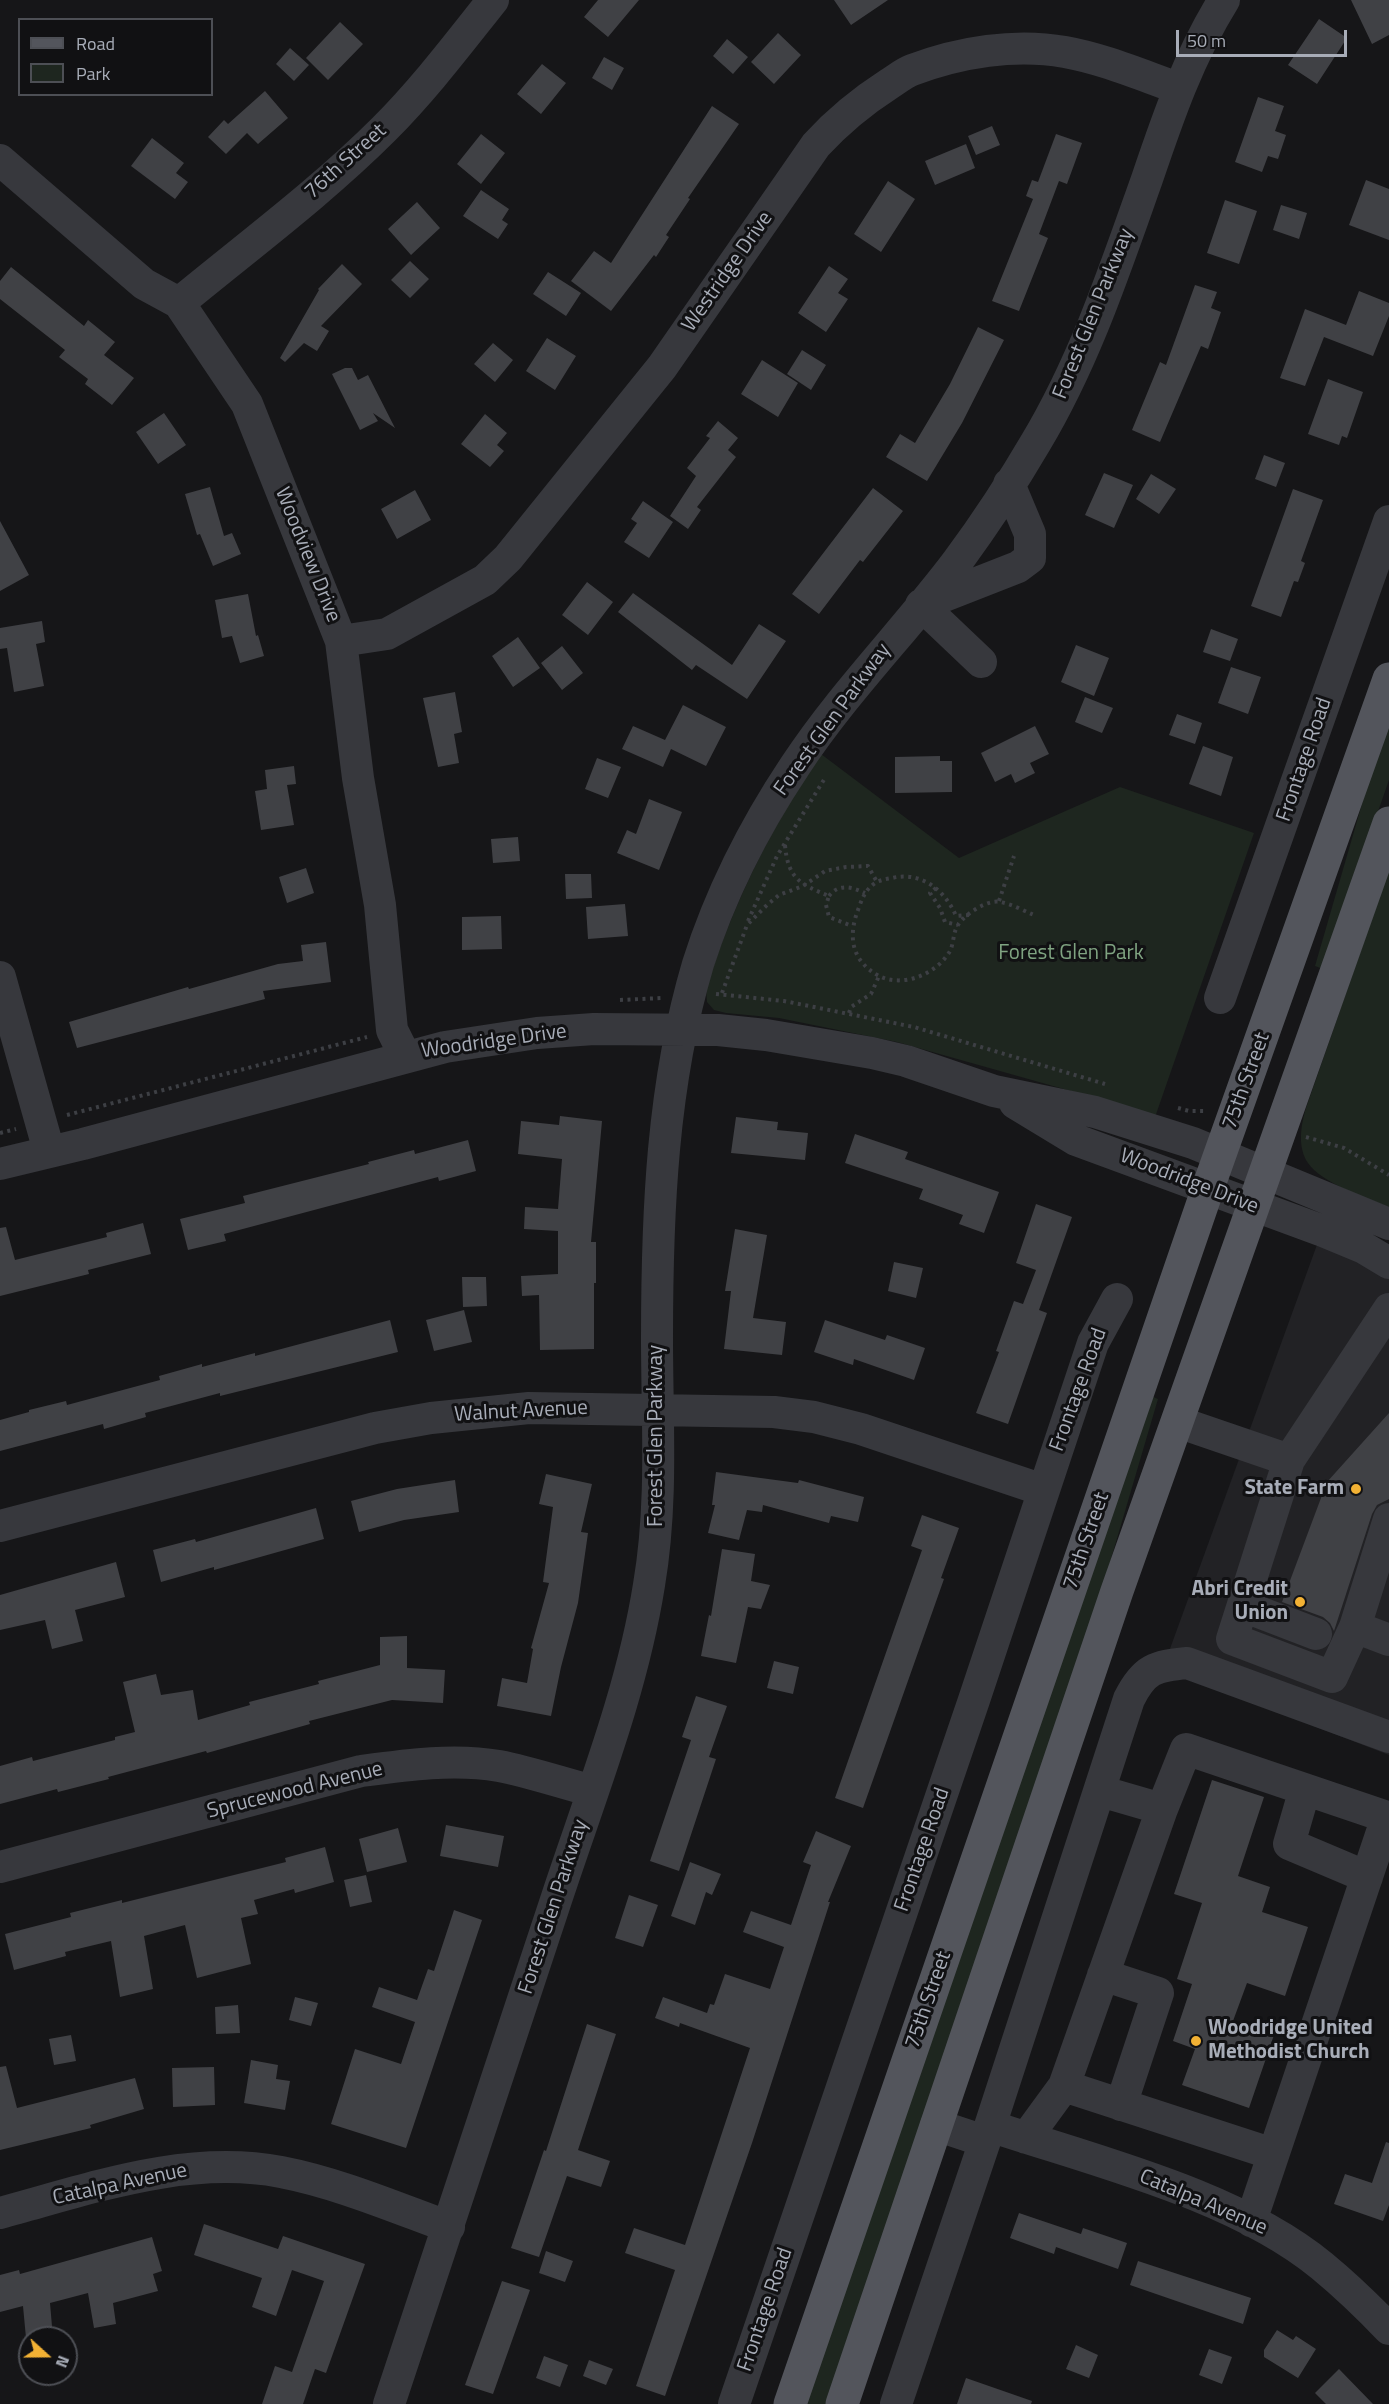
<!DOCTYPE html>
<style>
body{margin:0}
#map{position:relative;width:1389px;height:2404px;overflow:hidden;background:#161618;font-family:"Titillium Web",sans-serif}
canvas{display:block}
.legend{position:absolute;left:18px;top:18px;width:195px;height:78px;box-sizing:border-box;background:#111113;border:2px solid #4d4f55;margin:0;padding:8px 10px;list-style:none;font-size:18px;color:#a8adb8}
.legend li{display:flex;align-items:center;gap:12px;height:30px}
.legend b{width:30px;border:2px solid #4d4f55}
.north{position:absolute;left:18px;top:2326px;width:60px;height:60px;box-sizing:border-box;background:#111113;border:2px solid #4d4f55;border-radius:50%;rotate:111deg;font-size:16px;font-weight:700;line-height:24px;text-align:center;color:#a8adb8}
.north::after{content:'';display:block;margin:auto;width:21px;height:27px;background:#f2b134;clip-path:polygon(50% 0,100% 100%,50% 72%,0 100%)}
.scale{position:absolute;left:1176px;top:30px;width:171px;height:27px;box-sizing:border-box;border:3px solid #a8adb8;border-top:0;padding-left:8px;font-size:18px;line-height:21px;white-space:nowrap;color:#a8adb8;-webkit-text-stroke:4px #111113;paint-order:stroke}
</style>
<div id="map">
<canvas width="1389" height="2404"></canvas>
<ul class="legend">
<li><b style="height:8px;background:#53555c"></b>Road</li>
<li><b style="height:16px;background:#1e261f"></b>Park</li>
</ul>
<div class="north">N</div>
<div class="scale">50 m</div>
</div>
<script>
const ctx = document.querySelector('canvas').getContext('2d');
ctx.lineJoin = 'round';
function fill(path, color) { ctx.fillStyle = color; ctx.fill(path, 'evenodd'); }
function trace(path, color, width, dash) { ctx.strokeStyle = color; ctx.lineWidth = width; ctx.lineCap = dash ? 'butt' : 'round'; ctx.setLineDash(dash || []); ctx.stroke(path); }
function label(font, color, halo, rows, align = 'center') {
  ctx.font = font + ' "Titillium Web",sans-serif'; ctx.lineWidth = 6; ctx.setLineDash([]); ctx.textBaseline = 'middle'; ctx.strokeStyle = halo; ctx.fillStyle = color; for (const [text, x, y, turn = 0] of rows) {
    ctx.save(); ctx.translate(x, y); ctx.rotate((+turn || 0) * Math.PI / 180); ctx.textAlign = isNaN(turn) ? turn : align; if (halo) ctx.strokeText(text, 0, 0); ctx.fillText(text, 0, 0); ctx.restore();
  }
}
const built = new Path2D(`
 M1318,1242l71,34v479l-226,-87z`);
const green = new Path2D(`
 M1389,721v59l-66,189 -8,-3 58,-200z
 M821,754l138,104 161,-71 134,46 -100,287 -76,-27 -181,-51 -118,-24 -53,-5 -12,-3 -7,-8 -1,-13c27,-85 65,-162 115,-235z
 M1389,870v337c-21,-8 -69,-25 -81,-44 -11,-16 -7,-38 -2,-55z
 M1151,1396l7,3 -55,187 -277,818h-20z`);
const building = new Path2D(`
 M598,0h41l-31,37 -24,-20z
 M834,0h54l-37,25z
 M1351,0h38v35l-17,9z
 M1319,19l28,19 -30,46 -29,-19z
 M340,22l23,22 -35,36 -22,-22z
 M778,33l23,22 -27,29 -23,-22z
 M727,39l21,18 -15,17 -20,-18z
 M290,48l19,17 -15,16 -18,-17z
 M604,57l20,11 -12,22 -20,-12z
 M542,64l24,19 -25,31 -24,-20z
 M265,91l23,27 -30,26 -11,-11 -21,21 -18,-17 16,-17 4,4z
 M1258,97l26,9 -9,25 11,4 -8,24 -10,-3 -6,16 -27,-10z
 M712,106l27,18 -51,74 2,1 -24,36 3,2 -13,20 -2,-2 -43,56 -40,-30 23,-30 17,12z
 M992,126l8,19 -24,10 -8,-19z
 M481,134l24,19 -24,31 -24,-20z
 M1056,134l26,9 -15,41 -8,-3 -20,53 9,4 -29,73 -27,-10 41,-102 -7,-3 6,-16 6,2z
 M152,138l32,25 -8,10 12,9 -13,17 -44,-33z
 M966,144l9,24 -40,17 -10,-24z
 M1366,180l23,9v51l-40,-15z
 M888,181l27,18 -34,53 -27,-18z
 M481,190l28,19 -7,11 6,4 -10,15 -35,-23z
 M1225,200l32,11 -18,53 -32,-11z
 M417,202l23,26 -29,27 -23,-26z
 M1281,205l26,8 -8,26 -26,-9z
 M410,261l19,18 -19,19 -19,-18z
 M342,264l20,20 -41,42 8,5 -12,20 -13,-8 -19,19 -5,-4 39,-68 -1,-1z
 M829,266l19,13 -10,14 10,6 -22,33 -28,-19z
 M11,267l73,59 4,-6 27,22 -11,13 30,23 -22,27 -27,-21 3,-5 -29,-22 6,-7 -65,-51v-18z
 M548,272l33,21 -15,23 -33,-22z
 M1195,285l22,7 -6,16 10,4 -13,37 -7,-3 -41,96 -28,-12 28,-68 6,3z
 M1359,291l30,12v13l-16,40 -49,-19 -19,49 -25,-8 25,-69 41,16z
 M978,327l26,13 -42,83 -35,58 -41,-24 14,-23 15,9 35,-59z
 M547,338l29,18 -21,34 -29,-19z
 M493,343l20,17 -18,22 -21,-18z
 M802,350l24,15 -15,25 -24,-16z
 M762,360l36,23 -20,34 -37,-23z
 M345,368h7l6,12 10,-5 27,53 -22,-15 5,8 -18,9 -28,-56z
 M1328,379l35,13 -16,46 -5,-2 -3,9 -31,-11z
 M164,413l22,32 -28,19 -22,-32z
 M485,414l22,19 -10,12 7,6 -14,16 -29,-23z
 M718,421l20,17 -10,12 8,7 -39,50 4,3 -13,19 -18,-13 26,-40 -9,-8 23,-30 -4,-2z
 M1264,455l21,8 -9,24 -21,-8z
 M1104,473l29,12 -19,43 -29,-13z
 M1151,474l25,15 -17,25 -23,-15z
 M210,487l14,49 8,-3 9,21 -28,12 -13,-32 -3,1 -12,-41z
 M873,488l30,23 -40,51 -3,-2 -41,54 -27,-20z
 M1293,489l30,11 -22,61 4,2 -7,19 -4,-1 -13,36 -30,-11z
 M415,490l16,30 -34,19 -16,-30z
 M643,501l30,21 -24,36 -25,-16 13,-19 -6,-4z
 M0,521l29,54 -29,16z
 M587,582l26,20 -25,33 -26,-20z
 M633,593l99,72 27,-41 27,17 -39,58 -51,-34 -4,5 -74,-58z
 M248,594l8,42 2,-1 6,21 -24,7 -8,-27 -10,2 -7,-38z
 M42,621l3,21 -9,2 8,42 -30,6 -7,-44 -7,1v-21z
 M1211,629l27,10 -8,22 -27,-9z
 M518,637l22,31 -27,19 -21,-31z
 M1076,645l33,13 -15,38 -33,-14z
 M562,646l21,27 -21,17 -21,-27z
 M1231,667l30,10 -13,37 -30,-11z
 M455,692l7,40 -8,2 5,29 -21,4 -15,-69z
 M1085,697l28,11 -11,25 -27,-11z
 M683,705l43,22 -20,39 -35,-17 -8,18 -41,-18 11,-23 32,14z
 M1177,714l25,9 -7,21 -26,-9z
 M1035,726l14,28 -19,9 5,10 -20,10 -4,-9 -16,8 -14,-29z
 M1203,746l30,11 -12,39 -32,-12z
 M940,756v5h12v31l-57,1v-36z
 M597,758l24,9 -13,31 -23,-9z
 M294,766l2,18 -9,1 7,40 -33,5 -6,-39 12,-2 -2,-19z
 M649,799l33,13 -23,58 -42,-17 10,-23 9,4z
 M518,837l2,24 -27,2 -2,-24z
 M306,868l8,25 -27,10 -8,-26z
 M565,874h26l1,24 -26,1z
 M625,904l3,32 -40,3 -2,-32z
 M501,916l1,33 -40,1v-33z
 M326,942l5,40 -68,9 2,8 -188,49 -8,-26 119,-35 1,2 89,-25 25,-3 -2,-16z
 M560,1116l42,5 -11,121h5v41h-2v66l-54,1 -1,-55 -17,1 -1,-20 37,-2v-43l-34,-2 1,-22 33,2 4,-50 -44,-5 3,-33 38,4z
 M736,1117l42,5 -1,8 31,3 -3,27 -74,-7z
 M855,1134l53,18 -3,7 94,33 -15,41 -25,-9 4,-9 -44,-16 4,-10 -78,-26z
 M468,1140l8,31 -37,10 -1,-4 -214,57 2,7 -38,9 -8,-31 65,-16 -2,-7 126,-32 -1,-2 46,-12 1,4z
 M1036,1204l36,13 -33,93 8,3 -39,111 -32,-11 23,-61 -3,-1 18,-50 9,3 13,-34 -20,-7z
 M143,1223l8,31 -63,16 1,4 -89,22v-68l6,-1 9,33 92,-23 -1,-4z
 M735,1229l32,6 -14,83 33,4 -4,33 -58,-6 7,-58h-6z
 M894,1262l29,6 -7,30 -28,-7z
 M462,1277h24l1,29 -24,1z
 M464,1310l8,32 -38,9 -8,-31z
 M390,1320l8,32 -178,44v-3l-75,20 1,4 -42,12 -1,-5 -103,27v-31l29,-8v-2l37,-9 1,4 93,-25 -1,-4 43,-12v3l53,-14v3z
 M825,1320l60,20 2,-5 38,13 -11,32 -60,-21 -1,6 -39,-13z
 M1389,1413v86l-12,6 -5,9 -38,117 -4,-8 -7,-6 -41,-15 45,-120z
 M716,1472l82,11 1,-3 65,17 -6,25 -27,-6 -2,7 -66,-18 -1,7 -15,-2 -8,30 -31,-7 7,-28h-3z
 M546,1474l46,10 -11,48 7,1 -10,70 -17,64 -10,49 -54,-10 5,-28 25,5 6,-34 -2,-1 18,-65 -6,-1 10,-75 -14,-3z
 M455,1480l4,32 -55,8 -45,12 -8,-31 46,-12z
 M316,1508l8,31 -110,31v-3l-53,15 -8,-32 42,-11 1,3z
 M922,1515l37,13 -18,50 3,1 -81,229 -28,-10 87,-248 -11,-4z
 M722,1549l33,5 -4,27 19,4 -9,24 -13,-2 -12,56 -35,-7 8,-41 2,1z
 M116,1562l9,35 -50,13 8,31 -31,8 -7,-29 -45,10v-35z
 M407,1636v32l38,2 -2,33 -51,-3 -83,21 1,3 -103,29 -1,-2 -98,26 1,2 -51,13 -1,-3 -57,15v-38l32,-9 1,4 82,-21v-3l20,-5 -12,-50 33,-8 5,21 32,-5 5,30 52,-15 -1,-3 70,-18 -1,-3 62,-16v-28z
 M774,1661l25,6 -6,27 -26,-6z
 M696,1696l31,10 -18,51 7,2 -37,112 -29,-10 41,-121 -9,-3z
 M1212,1780l52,17 -26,79 32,11 -8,25 46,15 -23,69 -38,-13 -14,38 41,14 -25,73 -67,-23 13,-36 -22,-8 19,-57 -15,-5 25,-76 -28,-9z
 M446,1825l58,11 -6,31 -58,-11z
 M398,1828l9,34 -40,10 -8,-33z
 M816,1831l35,15 -23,56h2l-21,65 -57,176 -87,253 -29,-10 39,-116 -50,-17 9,-25 51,17 65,-197 -70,-25 -1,4 -24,-9 8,-21 44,16 3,-9 4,1 11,-31 45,15 14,-42 -41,-15 8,-21 40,14 20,-60 -8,-3z
 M325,1847l9,35 -39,11 -1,-4 -40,11 4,14 -17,4 10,46 -54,14 -12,-53 -41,11 9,53 -33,8 -9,-56 -46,11 1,4 -52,14 -9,-36 66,-17 -1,-4 52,-13v3l164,-41 -1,-4z
 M690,1862l31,12 -9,21 -6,-3 -11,33 -24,-9z
 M366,1875l6,27 -22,5 -6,-27z
 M629,1895l29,10 -15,42 -28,-9z
 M454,1910l28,10 -76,228 -75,-24 24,-75 46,15 14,-42 -43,-15 7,-20 38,13 11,-31 6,2z
 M295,1997l23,6 -7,23 -22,-6z
 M238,2005l2,28 -24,1 -1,-27z
 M587,2024l29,10 -38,116 32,11 -9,26 -34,-11 -28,81 -28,-9 33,-98 2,1z
 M71,2035l5,26 -22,4 -5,-26z
 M251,2060l27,5 -2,14 14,2 -5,29 -41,-7z
 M6,2066l11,42 118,-30 9,31 -54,16 1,3 -91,22v-83z
 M214,2067l1,38 -42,2 -1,-39z
 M1386,2142l3,1v62l-6,16 -49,-17 11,-30 27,9z
 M1019,2213l62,21 2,-6 44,15 -9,26 -62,-22 -2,7 -44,-16z
 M204,2224l74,25 5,-13 82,28 -39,109 -11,-4 -12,35h-41l13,-38 17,6 32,-91 -32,-11 -16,46 -24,-9 10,-29 -68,-23z
 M152,2237l10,34 -9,3 5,17 -45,12 3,21 -22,4 -6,-35 -38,10 3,35h-27l-3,-32 -23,6v-37l19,-5 1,4z
 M546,2251l27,10 -8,21 -26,-9z
 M1138,2261l113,37 -8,26 -113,-39z
 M502,2281l28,9 -37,104 -28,-9z
 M1277,2330l16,10 3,-4 20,13 -18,29 -34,-21v-7z
 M1076,2345l22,10 -9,23 -23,-9z
 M1209,2349l23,8 -10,27 -23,-9z
 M544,2356l24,9 -8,22 -24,-9z
 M589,2360l24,9 -7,16 -23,-9z
 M1339,2369l34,35h-47l-11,-11z
 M966,2378l66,23 -1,3h-74z`);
const path = new Path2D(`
 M785,845c3,34 15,39 44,51l-3,9 3,12 23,9
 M936,888l-6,5 10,15 5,14 13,3
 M829,896c10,-13 23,-9 36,-3
 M999,901l15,-45
 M969,915l-13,1c-11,-26 -35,-45 -64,-38 -6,1 -12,2 -17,5 -10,7 -13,16 -17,27 -10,26 -7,51 21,66 24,12 58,-2 71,-25 4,-8 3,-19 8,-26 7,-11 30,-26 42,-23 12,2 24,9 34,13
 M748,921l29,-65 48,-78
 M722,993l25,-68 20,-20 12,-10 24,-9 22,-15 21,-4 22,-1 9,16
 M716,994l68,7 130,26 191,57
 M620,1000l41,-2
 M849,1013l2,-6 20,-13 8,-18
 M1178,1108l11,3h17
 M67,1115l300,-78
 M0,1133l16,-4
 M1306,1137l38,11 45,27`);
const minor = new Path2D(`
 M0,160l144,124 35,19 68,101 94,237 17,137 22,127 12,125 13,26
 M179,303c69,-57 142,-111 205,-174 40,-40 74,-85 109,-129
 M341,641l46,-7 98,-54 23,-22 154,-191 154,-222c22,-24 45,-43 73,-61 8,-5 15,-11 23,-14 48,-18 103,-27 153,-18 39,7 76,23 113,36
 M981,662l-60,-57 97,-38 12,-9v-24l-21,-50
 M0,977l49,174
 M1220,998l169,-477
 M1015,1103l61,37 247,91 41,17 25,15
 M0,1164l83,-20 362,-97 92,-14 57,-4 124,1 48,5 106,18 34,8 88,30 101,21 98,31 196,81
 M1389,1309l-100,151 -57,179 100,38 23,-50 34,-108
 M1178,1422l111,38
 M0,1526l375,-98 56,-10 98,-10 245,4 40,5 47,12 182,61
 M1243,1606l73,28
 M1355,1627l34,13
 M1305,1789l-16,55 78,33
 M1100,1791l62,18 24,-60 201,68 -136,404
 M0,1867l361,-96c44,-6 93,-13 138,-5 31,6 63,17 94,25
 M1103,1975l55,18 -37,112
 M1064,2086l98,-277
 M936,2125l48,16
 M990,2126c105,35 246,69 332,140 23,19 46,41 67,63
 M1026,2138l38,-52 209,68
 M0,2213c90,-24 186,-59 281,-41 57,11 113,35 168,55
 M389,2404c57,-169 113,-338 168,-507 34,-103 75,-205 92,-312 14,-82 8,-164 8,-247 0,-125 5,-253 41,-374 22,-69 57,-138 97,-198 48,-73 110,-135 162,-204 28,-38 55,-79 79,-120 49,-82 79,-173 111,-263 21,-62 42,-123 77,-179
 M734,2404l240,-704 119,-357 24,-44
 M896,2404l94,-278 139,-427c15,-30 26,-33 58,-36l202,74`);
const major = new Path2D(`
 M790,2404l418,-1216 181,-509
 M842,2404l275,-813 272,-768`);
const markers = [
 [1356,1489,6,"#f2b134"],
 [1300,1602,6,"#f2b134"],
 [1196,2041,6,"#f2b134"]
];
const streetNames = [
 ["76th Street",346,162,-42],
 ["Westridge Drive",728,272,-55],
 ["Forest Glen Parkway",1094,314,-68],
 ["Woodview Drive",307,555,68],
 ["Forest Glen Parkway",833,720,-54],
 ["Frontage Road",1305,760,-71],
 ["Woodridge Drive",494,1042,-8],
 ["75th Street",1247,1081,-70],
 ["Woodridge Drive",1189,1182,21],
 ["Frontage Road",1079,1390,-70],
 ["Walnut Avenue",521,1412,-3],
 ["Forest Glen Parkway",657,1436,-90],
 ["75th Street",1087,1541,-71],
 ["Sprucewood Avenue",295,1791,-14],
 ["Frontage Road",923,1850,-71],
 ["Forest Glen Parkway",554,1907,-72],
 ["75th Street",929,2000,-71],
 ["Catalpa Avenue",120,2185,-12],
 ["Catalpa Avenue",1203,2203,23],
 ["Frontage Road",766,2310,-71]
];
const parkNames = [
 ["Forest Glen Park",1071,954]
];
const poiNames = [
 ["State Farm",1344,1489],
 ["Abri Credit",1288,1590],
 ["Union",1288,1614],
 ["Woodridge United",1208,2029,"left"],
 ["Methodist Church",1208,2053,"left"]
];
fill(built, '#222225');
fill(green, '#1e261f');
fill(building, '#404145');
trace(path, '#3d3f44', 4, [3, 4.5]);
trace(minor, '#37383d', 32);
trace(major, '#53555c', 33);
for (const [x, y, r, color] of markers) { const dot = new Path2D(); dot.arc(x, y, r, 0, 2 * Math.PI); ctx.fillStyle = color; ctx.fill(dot); trace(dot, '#111113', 2); }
label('21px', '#a8adb8', '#111113', streetNames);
label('21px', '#7fa381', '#111113', parkNames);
label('bold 21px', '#a8adb8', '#111113', poiNames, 'right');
</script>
